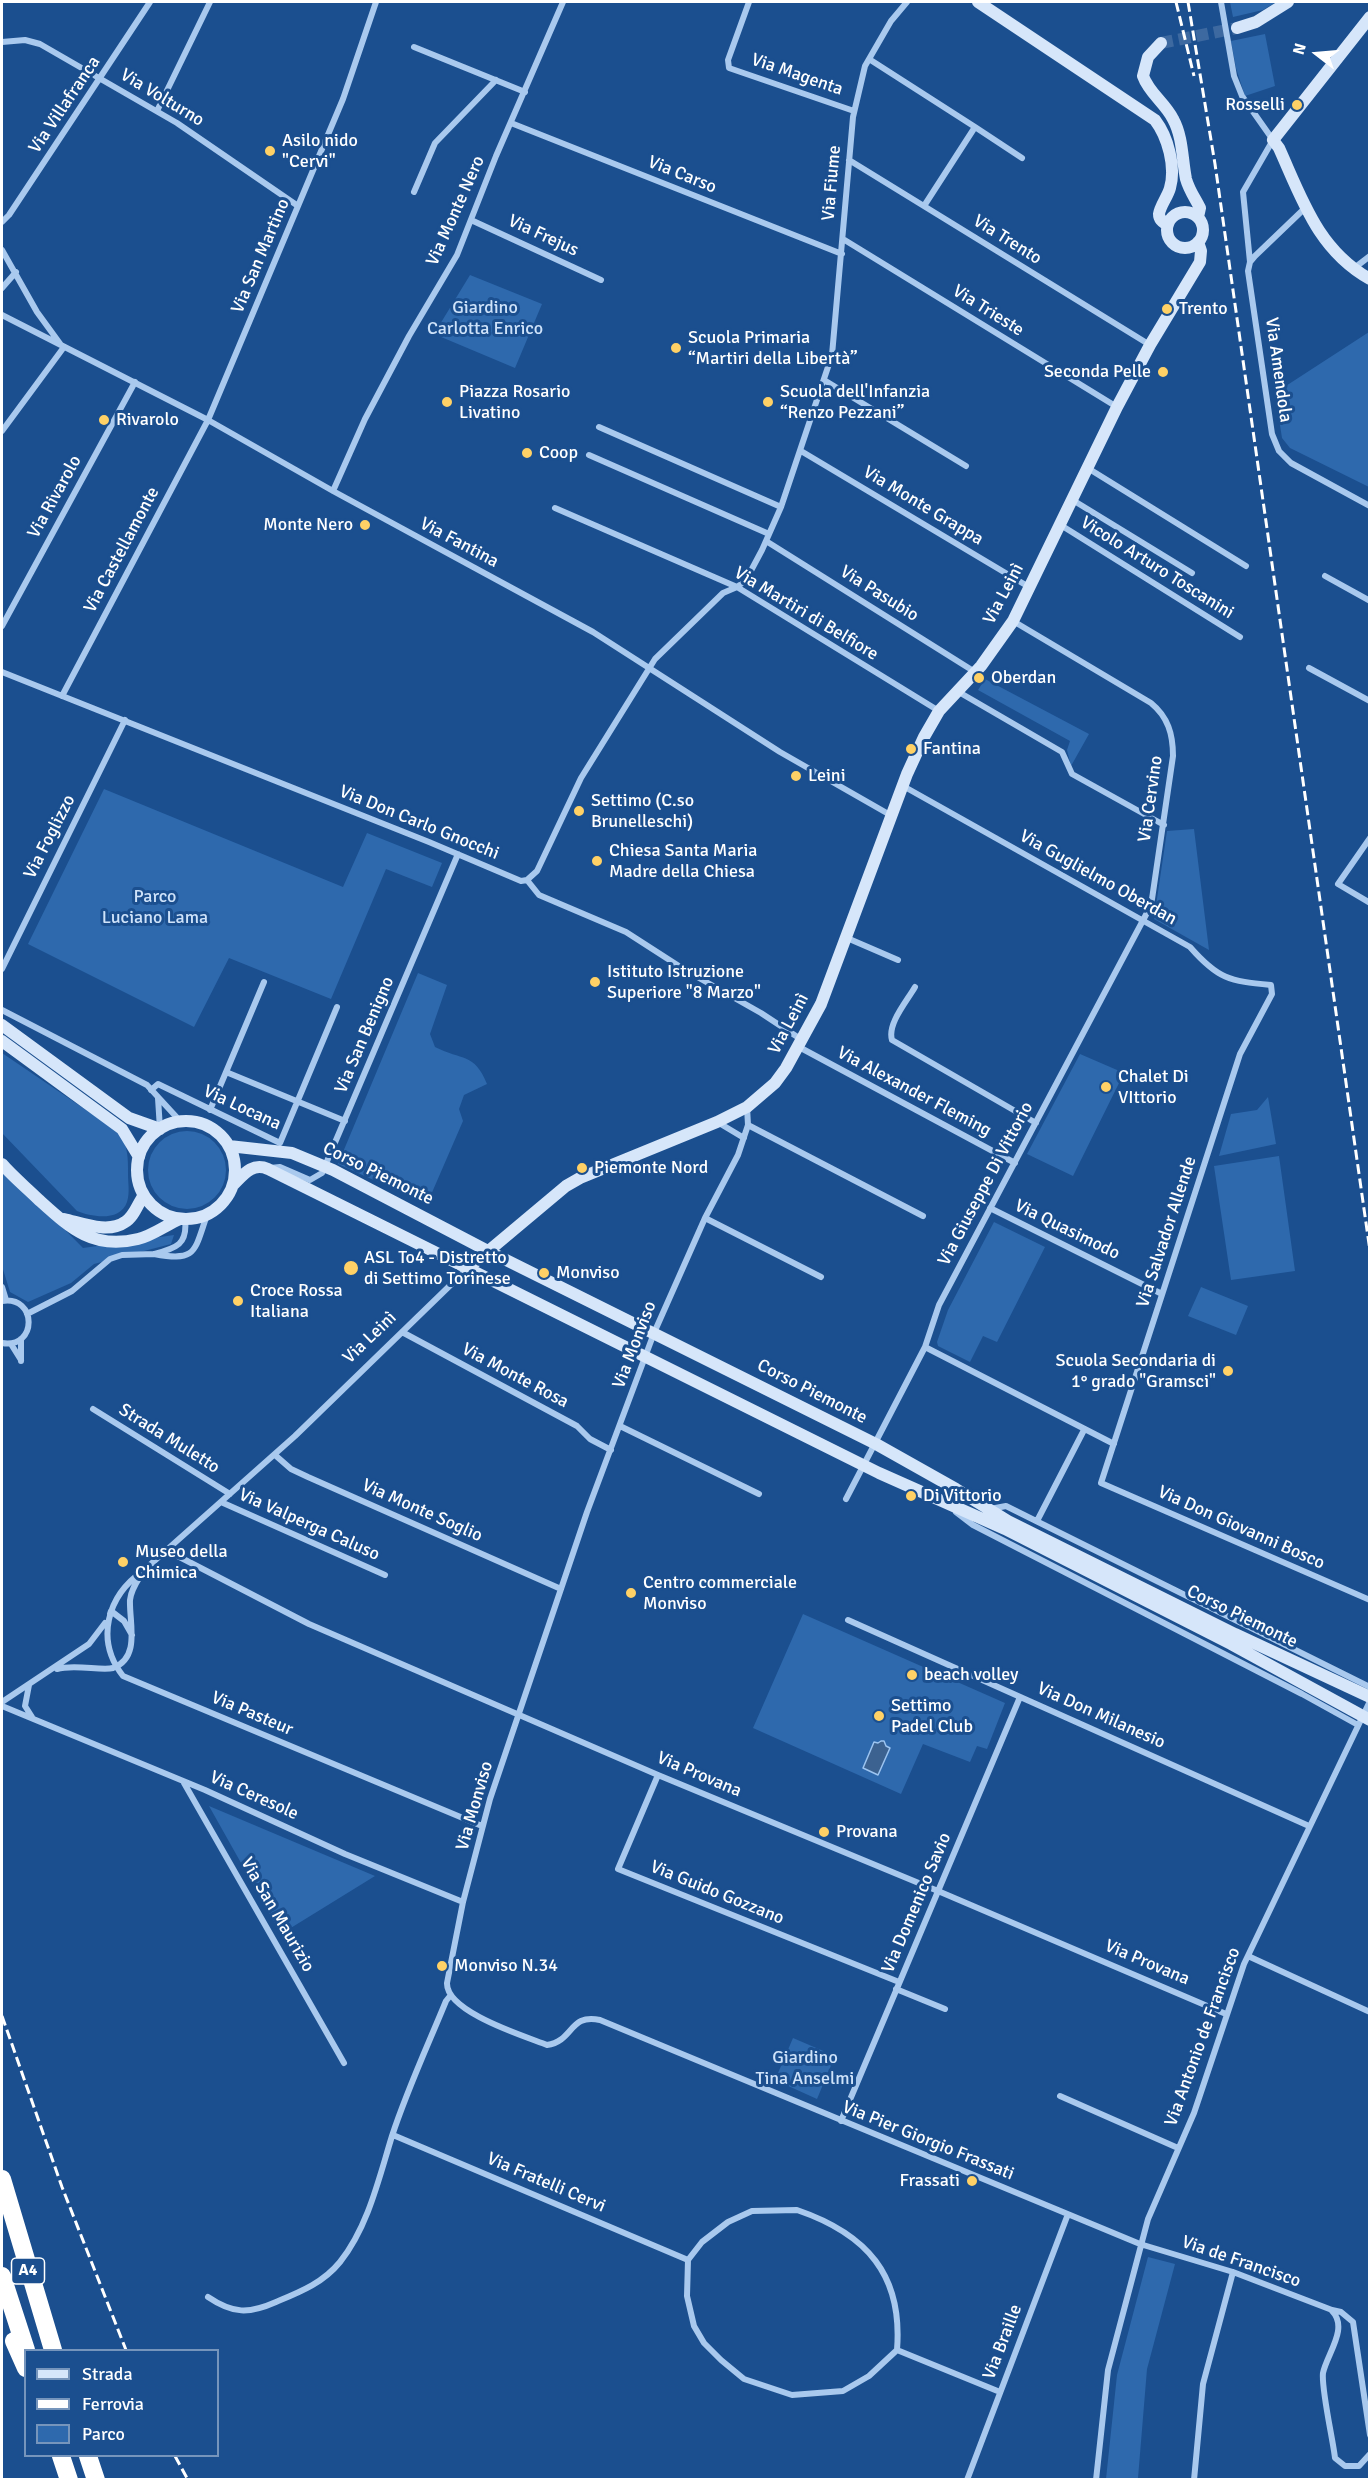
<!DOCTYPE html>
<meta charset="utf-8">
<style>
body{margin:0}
#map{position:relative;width:1371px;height:2481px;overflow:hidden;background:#1b4f8f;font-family:Signika,sans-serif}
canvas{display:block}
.frame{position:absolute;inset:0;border:3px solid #fff;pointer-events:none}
.legend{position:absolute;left:24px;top:2349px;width:195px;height:108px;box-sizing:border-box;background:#1b4f8f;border:2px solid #7695bc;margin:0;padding:8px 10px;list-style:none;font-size:18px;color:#fff}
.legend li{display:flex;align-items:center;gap:12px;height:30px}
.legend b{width:30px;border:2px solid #7695bc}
.north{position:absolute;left:1287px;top:24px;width:60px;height:60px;-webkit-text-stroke:4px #1b4f8f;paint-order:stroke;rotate:286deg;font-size:16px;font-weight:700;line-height:24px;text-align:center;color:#fff}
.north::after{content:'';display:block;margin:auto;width:21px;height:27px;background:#fff;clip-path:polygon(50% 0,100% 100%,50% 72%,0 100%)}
</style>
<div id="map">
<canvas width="1371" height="2481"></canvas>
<div class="frame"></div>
<ul class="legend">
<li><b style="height:8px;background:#d6e6fa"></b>Strada</li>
<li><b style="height:8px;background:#fff"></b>Ferrovia</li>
<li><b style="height:16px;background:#2e69ad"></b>Parco</li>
</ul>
<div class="north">N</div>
</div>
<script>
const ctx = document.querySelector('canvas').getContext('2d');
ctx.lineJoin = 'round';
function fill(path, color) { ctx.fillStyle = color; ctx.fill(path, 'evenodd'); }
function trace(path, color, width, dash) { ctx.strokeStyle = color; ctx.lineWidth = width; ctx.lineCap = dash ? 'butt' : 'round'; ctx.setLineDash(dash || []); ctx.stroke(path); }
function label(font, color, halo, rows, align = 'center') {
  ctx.font = font + ' Signika,sans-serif'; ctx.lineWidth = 6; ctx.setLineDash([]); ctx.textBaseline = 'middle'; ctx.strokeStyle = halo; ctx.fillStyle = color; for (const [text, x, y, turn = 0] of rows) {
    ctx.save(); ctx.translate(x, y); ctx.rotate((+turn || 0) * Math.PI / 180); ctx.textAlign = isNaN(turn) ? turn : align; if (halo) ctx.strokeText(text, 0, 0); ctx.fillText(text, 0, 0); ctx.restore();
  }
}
const green = new Path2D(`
 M1230,2h46l-13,8 -30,7z
 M1265,34l10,52 -30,10 -9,-28 -5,-27z
 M470,275l72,29 -27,64 -81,-34z
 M1369,332v155l-79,-39 -8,-10 -7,-45z
 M985,679l104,55 -18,32 -4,-16 3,-9 -92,-51z
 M104,789l239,98 24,-54 75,30 -10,24 -46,-18 -55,130 -102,-41 -35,69 -166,-83z
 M1194,829l15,121 -55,-31 13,-88z
 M418,973l29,12 -17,49 5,13c27,14 39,5 52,37l-23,11 -5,14 4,12 -36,83 -89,-40z
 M2,1053l118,80c8,14 8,25 8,41 0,9 2,19 -1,28 -7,20 -35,15 -50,9l-75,-78z
 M1080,1054l44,19 -51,103 -46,-22z
 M1268,1097l8,47 -57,12 12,-42 26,-4z
 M148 1170a39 39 0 1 1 78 0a39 39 0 1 1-78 0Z
 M1279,1156l16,115 -64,9 -17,-114z
 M2,1166l81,82 91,-13 -3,9 -77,20 -23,19 -43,19 -18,-10 -8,-26z
 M994,1222l51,25 -48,95 -14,-6 -13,26 -32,-16 -1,-4 11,-32z
 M1201,1287l47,19 -12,29 -48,-19z
 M803,1614l202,89 -18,46 -10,-3 -7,16 -47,-18 -22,50 -148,-66z
 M209,1806l166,70 -94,58z
 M793,2038l42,18 -18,43 -42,-19z
 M1148,2257l27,7 -28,105 -9,109 -32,1 11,-104z`);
const water = new Path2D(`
 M881,1741h3l2,5 4,2 -12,27 -15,-7 11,-26 4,1z`);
const secondaryTunnel = new Path2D(`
 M1161,43l76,-15`);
const street = new Path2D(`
 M749,2l-21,58 1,8 125,43
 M1221,2l13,74 8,20 31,44 -30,52 7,70
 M2,42l23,-2 15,4 137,79 121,83
 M414,47l111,45
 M869,59l106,68
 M157,111l53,-109
 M511,123l331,131
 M849,160l301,185
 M414,192l21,-49 61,-63
 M924,206l51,-79 47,31
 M1304,209l-49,47 -5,6 -2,9 24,163 7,17 12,12 79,43
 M471,220l130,60
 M2,222l7,-7 141,-213
 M843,239l274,168
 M2,250l35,62 24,33
 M1353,269l17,-13
 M2,288l14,-16
 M2,315l206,105 125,71 260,141 187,120 112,64
 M824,380l142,86
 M599,427l182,80
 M2,431l62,-84
 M801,451l228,136
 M589,455l180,79
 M1086,467l160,99
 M333,491l32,-72 44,-83 48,-81 39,-99 67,-154
 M1071,499l121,74
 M555,508l182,79 202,124
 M1059,524l181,113
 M766,541l209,131
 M1325,576l45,25
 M2,626l133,-244
 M1309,668l61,33
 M2,672l427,170 92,39 6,-1
 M957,691l105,61 10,22 92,51
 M62,696l146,-276 135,-321 33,-97
 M903,786l287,161c28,32 39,34 81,38l1,9 -32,60 -139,429 269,117
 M1370,838l-32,46 32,19
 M527,880l10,-9 44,-93 74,-119 68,-66 14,-6 9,-7 16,-30 19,-43 51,-152 21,-238 12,-51 26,-45 16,-19
 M527,880l12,15 87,37 59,38 76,43 41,27
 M847,938l51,22
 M2,969l123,-249
 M915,987c-8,14 -28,37 -23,53l144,83
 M2,1010l145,75 34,37
 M799,1047l216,116
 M226,1072l119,49
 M151,1090l7,-6 122,59 57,-136
 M158,1098l2,31
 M747,1107l1,18 -10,30 -33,63 -51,115 -67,179 -97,287 -27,103 -16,81c-1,29 77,53 100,62 27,-4 22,-32 53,-25l540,224 93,28 99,38 9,2 12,10 17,113
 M210,1110l54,-128
 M719,1123l25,15
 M748,1125l175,91
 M270,1168l10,-1 30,13 12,-7 136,-319
 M990,1208l172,86
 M705,1218l116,59
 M185,1219c3,26 -9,29 -31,35 43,8 40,-2 53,-39
 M467,1269l-172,167 -152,135c-36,25 -48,69 -20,105l359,150
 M2,1287l4,13
 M2,1301c35,-6 36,48 0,42
 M27,1314l45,-23 38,-32 12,-4 32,-1
 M402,1332l175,94 13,13 21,11
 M21,1339v22
 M11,1344l10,16
 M925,1347l189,97
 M93,1409l137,85
 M620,1426l139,68
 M275,1455l16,14 17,8 253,112
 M846,1499l79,-152 14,-42 210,-396 3,-10 21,-143c0,-22 -5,-39 -22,-53l-138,-82
 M221,1502l164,73
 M990,1509l16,-3 364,181
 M956,1512l17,13 329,169 56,31
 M1037,1521l47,-91
 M166,1550l143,74 349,151 280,116 288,123
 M110,1614l1,-3 13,10 8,14
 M848,1620l461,206
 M57,1669c17,-5 45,2 56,-1 28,-10 16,-46 17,-68 1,-10 6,-17 11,-25
 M29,1685l-4,21 7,11
 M2,1702l87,-58 16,-21
 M2,1706l203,84 140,64 118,48
 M658,1775l-40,94 281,113
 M184,1783l160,280
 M1248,1956l122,56
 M896,1989l49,20
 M1060,2096l118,52
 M841,2121l179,-424
 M393,2135l295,125
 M797,2210c70,24 106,65 100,140l-28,26 -26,15 -51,4 -48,-16 -23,-19 -17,-17 -10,-17 -7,-30 1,-36 14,-18 26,-20 24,-11z
 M208,2297c25,17 41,17 68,5 24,-10 47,-19 64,-40 28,-35 39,-84 52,-126 15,-46 36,-91 54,-135l4,-5
 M1332,2311c17,17 -5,43 -9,62 -2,15 10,67 12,85l10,8h14l11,-12
 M897,2350l103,42
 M967,2480l101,-266
 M1096,2480l12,-110 40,-151 46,-106 50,-149 126,-263
 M1194,2480l9,-96 30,-112`);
const secondary = new Path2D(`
 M978,2l177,118c13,17 21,47 15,68 -2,8 -10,18 -11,26 0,6 4,8 8,11
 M1370,17l-97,123 6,8c23,51 39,102 91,131
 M1237,28l19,-6 32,-20
 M1161,43l-13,14 -5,19c6,17 22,27 30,43 10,18 9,40 13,60 3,11 9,19 14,29l-2,9
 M1167 230a18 18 0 1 1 36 0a18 18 0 1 1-36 0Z
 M2,1025l127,93 31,11
 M2,1041l120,88 17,28
 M137 1170a49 49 0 1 1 98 0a49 49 0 1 1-98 0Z
 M229,1146l63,7 41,17 155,81 388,193 80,45 52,32 227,113 135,63
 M2,1164c11,13 25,24 37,36 31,28 54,50 99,39 14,-3 28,-14 42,-20
 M233,1185c10,-10 19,-23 35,-16l611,304 126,56 226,115 139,76
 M64,1219c18,4 44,15 61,3 9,-5 13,-19 19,-27
 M467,1269l99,-83 14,-8 137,-56 30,-15 28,-24 11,-15 35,-64 86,-230 17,-37 15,-26 42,-45 32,-45 104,-214 33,-62 50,-83 1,-11 -3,-9`);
const highway = new Path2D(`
 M2,2179l51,171
 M2,2276l24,74
 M14,2341l12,27
 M61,2456l8,24
 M88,2456l8,24`);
const rail = new Path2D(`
 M1176,2l18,74
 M1188,2l27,162 155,1087
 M2,2016l60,171 64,163
 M175,2456l13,24`);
const markers = [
 [1297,105,6,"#ffd166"],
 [270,151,6,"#ffd166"],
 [1167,309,6,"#ffd166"],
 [676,348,6,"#ffd166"],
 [1163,372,6,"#ffd166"],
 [447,402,6,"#ffd166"],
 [768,402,6,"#ffd166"],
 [104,420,6,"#ffd166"],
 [527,453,6,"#ffd166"],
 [365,525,6,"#ffd166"],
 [979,678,6,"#ffd166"],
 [911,749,6,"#ffd166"],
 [796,776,6,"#ffd166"],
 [579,811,6,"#ffd166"],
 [597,861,6,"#ffd166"],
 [595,982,6,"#ffd166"],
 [1106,1087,6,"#ffd166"],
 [582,1168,6,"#ffd166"],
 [351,1268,8,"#ffd166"],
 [544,1273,6,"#ffd166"],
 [238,1301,6,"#ffd166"],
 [1228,1371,6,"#ffd166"],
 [911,1496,6,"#ffd166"],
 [123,1562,6,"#ffd166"],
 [631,1593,6,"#ffd166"],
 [912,1675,6,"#ffd166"],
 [879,1716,6,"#ffd166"],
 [824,1832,6,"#ffd166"],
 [442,1966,6,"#ffd166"],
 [972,2181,6,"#ffd166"]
];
const shields = [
 [28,2271,33]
];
const shieldNames = [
 ["A4",28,2271]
];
const streetNames = [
 ["Via Magenta",797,75,19],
 ["Via Volturno",162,98,31],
 ["Via Villafranca",65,105,-56],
 ["Via Carso",682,175,22],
 ["Via Fiume",832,183,-85],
 ["Via Monte Nero",456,211,-66],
 ["Via Frejus",543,236,25],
 ["Via Trento",1007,240,32],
 ["Via San Martino",261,256,-67],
 ["Via Trieste",988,311,32],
 ["Via Amendola",1278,370,82],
 ["Via Rivarolo",55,497,-61],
 ["Via Monte Grappa",923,506,31],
 ["Via Fantina",459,543,28],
 ["Via Castellamonte",122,550,-62],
 ["Vicolo Arturo Toscanini",1157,568,32],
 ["Via Pasubio",879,594,32],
 ["Via Leinì",1004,594,-62],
 ["Via Martiri di Belfiore",806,614,31],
 ["Via Cervino",1151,799,-82],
 ["Via Don Carlo Gnocchi",419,823,22],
 ["Via Foglizzo",50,837,-63],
 ["Via Guglielmo Oberdan",1098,878,29],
 ["Via Leinì",789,1024,-62],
 ["Via San Benigno",365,1035,-67],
 ["Via Alexander Fleming",914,1092,28],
 ["Via Locana",242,1108,25],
 ["Corso Piemonte",378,1174,26],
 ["Via Giuseppe Di Vittorio",986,1184,-62],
 ["Via Quasimodo",1067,1230,26],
 ["Via Salvador Allende",1167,1232,-72],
 ["Via Leinì",370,1338,-44],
 ["Via Monviso",635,1345,-69],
 ["Via Monte Rosa",515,1376,28],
 ["Corso Piemonte",812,1392,27],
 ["Strada Muletto",169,1439,32],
 ["Via Monte Soglio",422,1511,24],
 ["Via Valperga Caluso",309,1525,24],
 ["Via Don Giovanni Bosco",1241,1528,24],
 ["Corso Piemonte",1242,1617,26],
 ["Via Pasteur",252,1714,23],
 ["Via Don Milanesio",1101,1716,24],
 ["Via Provana",699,1775,23],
 ["Via Ceresole",254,1796,24],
 ["Via Monviso",475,1806,-74],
 ["Via Guido Gozzano",717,1893,22],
 ["Via Domenico Savio",917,1903,-67],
 ["Via San Maurizio",277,1915,60],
 ["Via Provana",1147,1963,23],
 ["Via Antonio de Francisco",1203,2037,-70],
 ["Via Pier Giorgio Frassati",928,2141,22],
 ["Via Fratelli Cervi",546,2183,23],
 ["Via de Francisco",1241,2262,19],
 ["Via Braille",1003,2342,-69]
];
const poiNames = [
 ["Rosselli",1285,105,"right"],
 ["Asilo nido",282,141],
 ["\"Cervi\"",282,162],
 ["Trento",1179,309],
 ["Scuola Primaria",688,338],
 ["“Martiri della Libertà”",688,359],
 ["Seconda Pelle",1151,372,"right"],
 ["Piazza Rosario",459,392],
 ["Livatino",459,413],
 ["Scuola dell'Infanzia",780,392],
 ["“Renzo Pezzani”",780,413],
 ["Rivarolo",116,420],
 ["Coop",539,453],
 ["Monte Nero",353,525,"right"],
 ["Oberdan",991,678],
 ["Fantina",923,749],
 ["Leini",808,776],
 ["Settimo (C.so",591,801],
 ["Brunelleschi)",591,822],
 ["Chiesa Santa Maria",609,851],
 ["Madre della Chiesa",609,872],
 ["Istituto Istruzione",607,972],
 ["Superiore \"8 Marzo\"",607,993],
 ["Chalet Di",1118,1077],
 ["VIttorio",1118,1098],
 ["Piemonte Nord",594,1168],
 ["ASL To4 - Distretto",364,1258],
 ["di Settimo Torinese",364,1279],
 ["Monviso",556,1273],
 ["Croce Rossa",250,1291],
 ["Italiana",250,1312],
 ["Scuola Secondaria di",1216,1361,"right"],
 ["1° grado \"Gramsci\"",1216,1382,"right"],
 ["Di Vittorio",923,1496],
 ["Museo della",135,1552],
 ["Chimica",135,1573],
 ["Centro commerciale",643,1583],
 ["Monviso",643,1604],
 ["beach volley",924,1675],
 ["Settimo",891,1706],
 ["Padel Club",891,1727],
 ["Provana",836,1832],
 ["Monviso N.34",454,1966],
 ["Frassati",960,2181,"right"]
];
const parkNames = [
 ["Giardino",485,308],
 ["Carlotta Enrico",485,329],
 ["Parco",155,897],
 ["Luciano Lama",155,918],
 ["Giardino",805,2058],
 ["Tina Anselmi",805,2079]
];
fill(green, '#2e69ad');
fill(water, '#3c6290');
trace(water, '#9cc4f0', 1.5);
trace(secondaryTunnel, '#3d69a0', 12, [12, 6]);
trace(street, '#a9c9ee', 6);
trace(secondary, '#d6e6fa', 12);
trace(highway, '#fff', 18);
trace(rail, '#fff', 3, [10, 4.5]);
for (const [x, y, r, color] of markers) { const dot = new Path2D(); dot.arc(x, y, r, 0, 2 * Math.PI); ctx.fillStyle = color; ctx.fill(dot); trace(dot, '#1b4f8f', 2); }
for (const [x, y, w] of shields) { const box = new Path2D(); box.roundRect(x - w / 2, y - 13, w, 26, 4.5); ctx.fillStyle = '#1b4f8f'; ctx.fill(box); trace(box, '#fff', 1.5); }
label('bold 16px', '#fff', null, shieldNames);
label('18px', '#fff', '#1b4f8f', streetNames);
label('18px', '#fff', '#1b4f8f', poiNames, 'left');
label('18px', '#cfe3fa', '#1b4f8f', parkNames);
</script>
